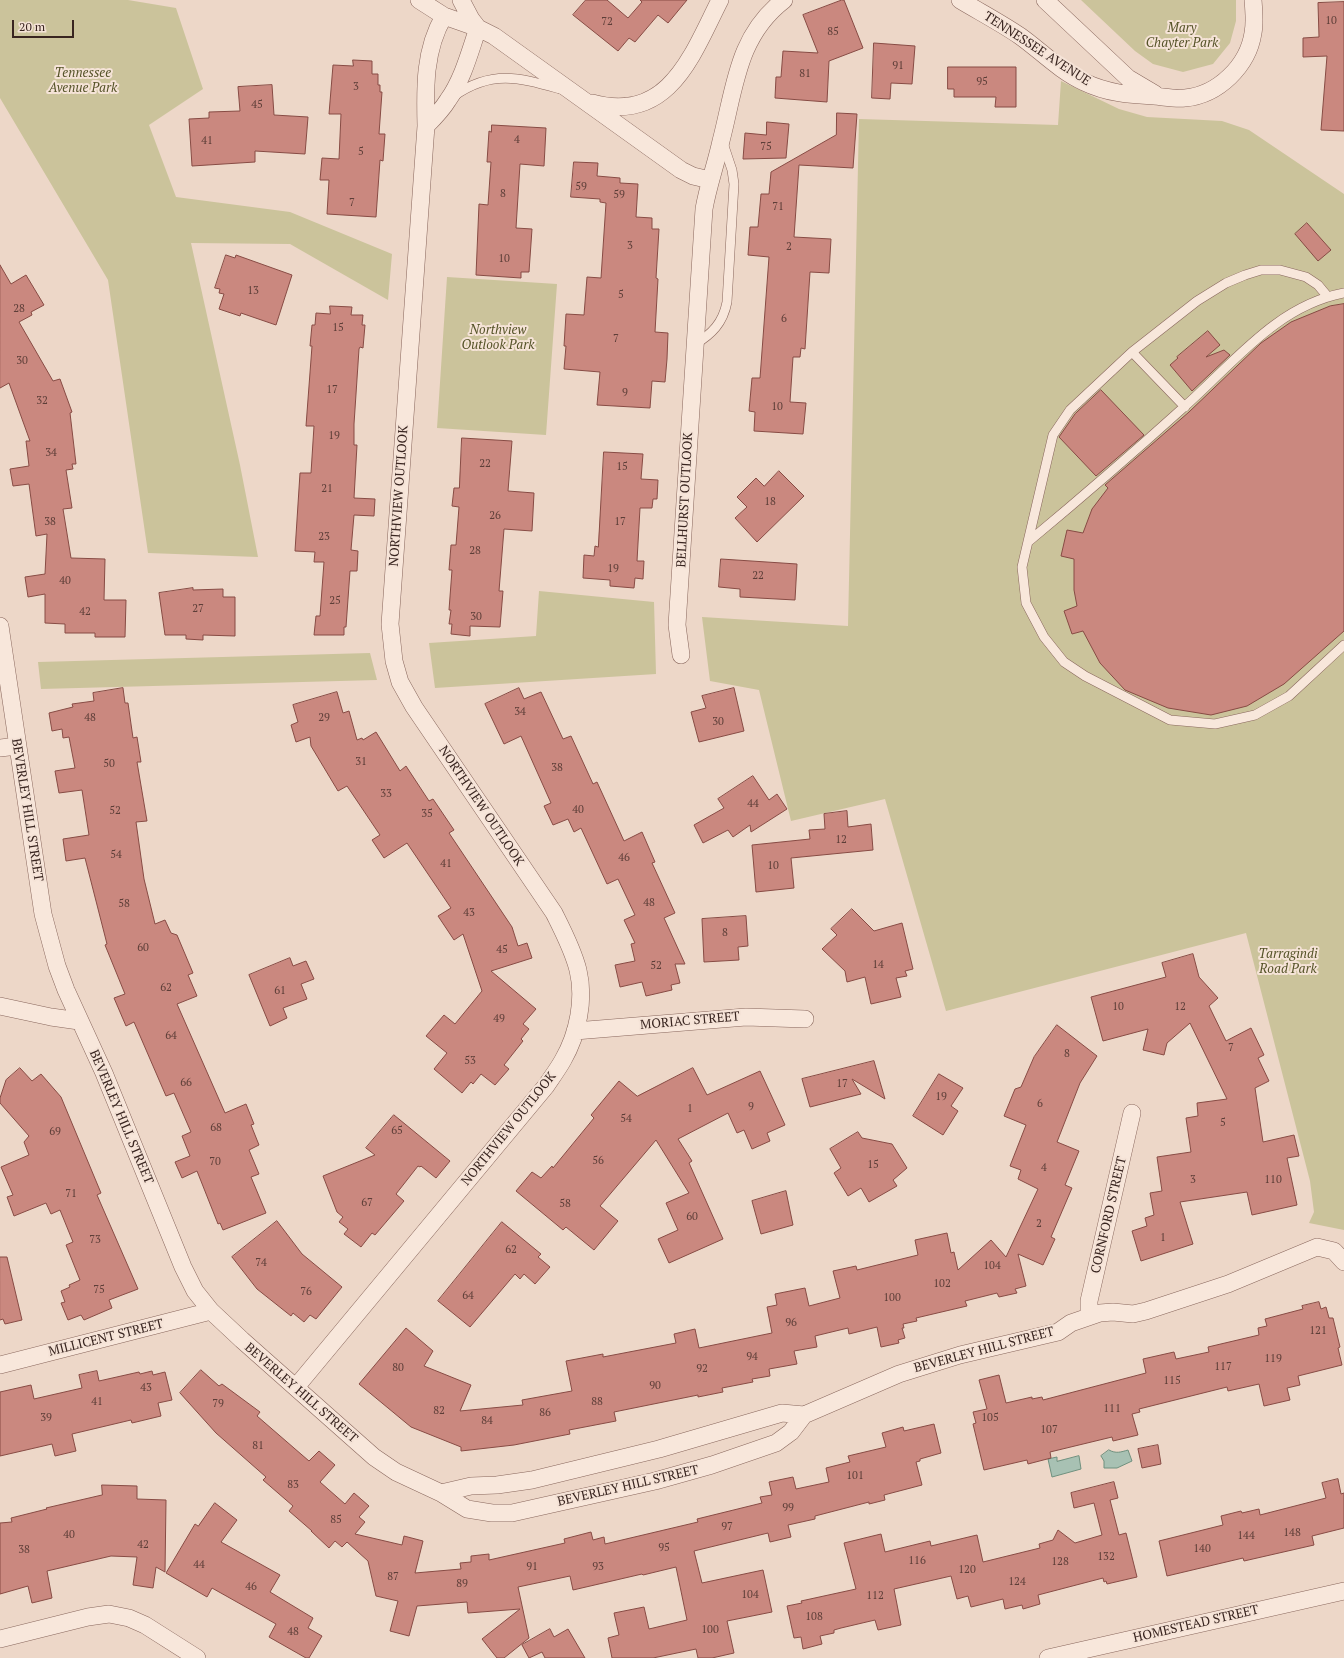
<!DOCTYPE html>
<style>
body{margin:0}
#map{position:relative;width:1344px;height:1658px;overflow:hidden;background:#edd7c8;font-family:"PT Serif",serif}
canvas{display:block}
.scale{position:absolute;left:12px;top:20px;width:62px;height:18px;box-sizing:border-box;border:2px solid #392520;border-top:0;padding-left:5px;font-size:12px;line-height:14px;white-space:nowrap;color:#392520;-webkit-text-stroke:3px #f5e3d7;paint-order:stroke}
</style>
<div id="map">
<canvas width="1344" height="1658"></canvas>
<div class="scale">20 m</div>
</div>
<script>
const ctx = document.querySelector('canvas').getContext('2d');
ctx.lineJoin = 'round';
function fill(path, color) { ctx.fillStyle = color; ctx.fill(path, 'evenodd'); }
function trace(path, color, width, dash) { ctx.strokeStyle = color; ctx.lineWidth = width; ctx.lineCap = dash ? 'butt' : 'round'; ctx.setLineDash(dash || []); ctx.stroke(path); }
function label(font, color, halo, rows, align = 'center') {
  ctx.font = font + ' "PT Serif",serif'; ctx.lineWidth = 4; ctx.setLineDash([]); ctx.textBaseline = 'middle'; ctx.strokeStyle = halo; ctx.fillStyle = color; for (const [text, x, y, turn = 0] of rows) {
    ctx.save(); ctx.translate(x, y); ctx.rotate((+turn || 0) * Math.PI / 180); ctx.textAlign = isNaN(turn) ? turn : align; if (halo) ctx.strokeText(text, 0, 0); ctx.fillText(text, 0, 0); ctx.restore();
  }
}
const green = new Path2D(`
 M0,0h128l48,8 27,81 -54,36 27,72 114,15 102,42 -4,46 -98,-56 -99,-1 49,222 18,92 -110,-4 -40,-273 -108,-182z
 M1081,0h155v21l-6,22 -17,21 -30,8 -30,-8 -18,-13z
 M1061,81l58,28 28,8 75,4 27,9 95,64v1036l-35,-7 5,-11 -4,-31 -64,-248 -300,78 -61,-212 -94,22 -32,-131 -49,-9 -8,-64 146,9 11,-507 199,6z
 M447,277l110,7 -11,151 -109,-7z
 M539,591l115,11 2,72 -221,14 -6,-45 107,-7z
 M370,653l7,27 -336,9 -3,-27z`);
const water = new Path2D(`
 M1109,1450c7,4 12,2 19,0l4,11 -15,7h-13v-7l-3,-5z
 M1079,1456l2,13 -29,8 -4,-18 9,-2v4z`);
const building = new Path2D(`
 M586,0h21l21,18 14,-16 -2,-2h47l-19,23 -10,-8 -23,27 -6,-4 -11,13 -45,-36z
 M842,0h2l19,48 -34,13 -2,41 -52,-4 1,-21h5l2,-26 35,2 -15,-38z
 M1344,2v129l-23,-1 6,-74 -24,1v-19l16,-1 -1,-34z
 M874,43l41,3 -3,38 -21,-1 -1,16 -18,-1z
 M353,60l19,1v13h6v11h2v7h2l-3,42h6l-2,27 -3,-1 -4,57 -49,-3 2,-34h-9l2,-22 17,1 2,-45h-12l4,-49 20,1z
 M948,67h68v40h-21l1,-10h-42v-8h-6z
 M272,85l2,30 34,2 -3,37 -50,-3v11l-63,4 -3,-47 20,-1v-6l31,-1 -2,-24z
 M837,113l20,1 -4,54 -54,-3 -5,72 37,2 -2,34 -19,-1 -5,77 -4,-1 -1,9h-7l-3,45 16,1 -3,31 -49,-3 1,-19 -6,-1 3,-33h8l9,-121 -21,-2 2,-28h8l3,-33h8l2,-22 65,-37z
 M767,122l22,2 -3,34 -43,1 2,-26 21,2z
 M492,125l54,3 -2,38 -24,-2 -4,64 16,1 -3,43h-8v6l-45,-3 3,-71 9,1 3,-43h-4l2,-31 2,1z
 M574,162l24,1 -1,13 23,2v5l18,1 -2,33 16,1v11h7l-3,49 2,1 -3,53 13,1 -1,26 -2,23 -13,-1 -2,27 -53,-3 3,-33 -36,-3 2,-23h-2l2,-32 18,1 3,-38 14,1 5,-75 -6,-1v-3l-29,-2z
 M1307,223l24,27 -13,11 -23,-27z
 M226,255l9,3 1,-3 56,20 -16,50 -35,-12 -1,3 -21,-7 5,-15 -5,-1 1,-4 -5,-1z
 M0,265l11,19 15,-9 18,30 -13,7 1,3 -13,7 34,59 7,-2 12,33 -2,1 6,51h-4l1,5 -7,1 6,38 -9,1 8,49 34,1 -1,41h22l-1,37h-30v-4h-30v-9l-20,-1v-29l-17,3 -3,-20 20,-3 2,-40 -11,2 -7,-52 -16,2 -3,-17 19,-3 -3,-25h4l-21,-58 -9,5z
 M1344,304v327l-60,53 -37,22 -36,9 -43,-7 -43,-18 -25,-27 -17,-32 -11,3 -8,-23 13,-5 -3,-16v-31l-13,-3 6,-26 16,3 9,-24 16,-21 -3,-3 84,-73 72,-69 30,-21 39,-16z
 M330,306l22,1 -1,8h12l-1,10h3l-2,23 -3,-1 -1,2 -5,75v21h3l-3,53 21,1 -1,17 -20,-1 -3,35 7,1 -1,20h-7l-4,56h-2v8h-30l2,-19h4l4,-54h-10l1,-10 -20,-1 5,-78h11l3,-47h-8l6,-80h-2l2,-21h3l1,-12 14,1z
 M1208,331l12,14 -14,12 18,-7 6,5 -38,36 -22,-26 8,-7 -1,-1z
 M1101,390l43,45 -48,41 -37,-39 16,-23z
 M462,438l50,3 -4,50 26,2 -2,38 -28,-2 -5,62h4l-3,36 -30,-1v10l-19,-2 1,-10h-3l2,-14h-2l3,-40h-3l2,-25h5l3,-38 -7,-1 2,-18h5z
 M604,452l39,2 -2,25 17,1 -1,19h-4l-1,9h-12l-3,53h7l-1,18 -8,-1 -1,10 -24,-2v-6l-27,-2 1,-23 10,1 1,-10 3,1z
 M779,471l25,25 -47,46 -22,-24 12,-11 -10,-10 19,-19 8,8z
 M721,559l76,5 -2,36 -55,-3v-8l-21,-2z
 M193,588v2l30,-1v8h12v39l-32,-1v5l-17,-1v-4h-21l-6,-42z
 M123,688l2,15h3l5,35 4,-1 4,25h-4l10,59 -11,1 8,57 11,45 10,-4 6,13 6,2 16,38 -5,2 9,21 -20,8 48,109 21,-9 8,20 -3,1 8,20 -10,5 10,24 -8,3 15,36 -43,17 -3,-7 -2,1 -21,-53 -15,7 -7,-16 15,-6 -8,-20 9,-4 -17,-39 -8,3 -32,-74 -8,4 -12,-28 11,-4 -20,-49 2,-1 -22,-86 -19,3 -3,-22 26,-4 -7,-45 -23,3 -4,-22 20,-3 -6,-31 -6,1 -1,-9 -10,2 -3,-18 24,-6 -1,-3 22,-3 -1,-8z
 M519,688l5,11 17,-7 22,47 8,-3 22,48 4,-2 27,59 18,-9 13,30 -3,1 23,50 -11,5 21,46h-10l5,19 -9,2 1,5 -26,6 -4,-14 -22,5 -5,-22 20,-4 -4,-17 4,-1 -11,-23 11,-5 -17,-36 -11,5 -26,-56 -7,4 -6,-13 -15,6 -9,-19 7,-3 -30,-67 -17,8 -19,-40z
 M734,688l10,43 -45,11 -8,-30 15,-4 -4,-12z
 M337,692l6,21 6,-2 8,29 5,-2 1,2 13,-8 24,39 6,-5 23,35 4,-2 21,31 -5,3 63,94 6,19 9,-3 5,15 -41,13 45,38 -13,15 6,5 -8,10 2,2 -19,24 5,4 -14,16 -14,-11 -8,10 -2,-2 -9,11 -28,-24 13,-16 -21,-17 18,-21 11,9 27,-33 -19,-57 -9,6 -16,-24 13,-8 -44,-65 -23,15 -12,-18 8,-5 -33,-49 -9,5 -27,-45 -1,-9 -14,5 -5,-17 7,-3 -5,-17z
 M753,776l16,24 8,-6 10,15 -36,23 -1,-7 -17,12 -5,-7 -25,13 -9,-18 30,-17 -6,-9z
 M847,811l1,16 23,-3 2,26 -82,8 3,30 -38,4 -4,-47 58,-6 -1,-9 16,-1 -1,-15z
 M852,909l22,22 28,-8 11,46 -8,2 2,5 -11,2 5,19 -30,7 -6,-27 -18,5 -2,-11 -23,-22 15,-14 -6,-6z
 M746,916l2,30 -10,1 1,13 -35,2 -2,-43z
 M1193,954l6,23 19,21 -9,8 17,35 25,-13 13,27 -6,3 11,23 -14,7 8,54 31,-7 5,21 -12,2 10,47 -45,10 -5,-23 -67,10 13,42 -52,17 -9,-30 15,-5 -2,-8 9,-3 -4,-22 12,-2 -5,-34 34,-5 -5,-34 12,-2 -1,-13 30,-4 -37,-76 -23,20 -3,12 -21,-5 5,-21 -45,12 -12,-44 75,-20 -4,-14z
 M290,958l3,8 13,-5 8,18 -13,5 6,15 -24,9 4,10 -17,8 -21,-51z
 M1057,1025l40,31 -17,27 -23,59 22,9 -14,34 7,3 -21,49 4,2 -12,26 -25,-11 8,32 -11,3 2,4 -18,4 -2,-4 -32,8 2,5 -51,12 1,3 -14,3 1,4h-2l3,10 -7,2 1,3 -18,4 -4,-20 -28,7 -1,-6 -33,8 2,11 -23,4 3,13 -28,5 1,7 -18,3 1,3 -31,6 1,4 -25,5v-2l-84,17 2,9 -47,9 1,4 -56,11 -53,6v-4l-50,-20 -52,-43 47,-56 27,23 -9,15 47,19 -11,26 63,-6 -1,-5 50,-9 -6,-30 37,-7v3l73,-14 -2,-9 21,-5 4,19 73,-15 -5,-26 10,-2 -2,-11 30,-6 4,18 31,-8 -7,-27 23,-5 1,4 61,-15 -3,-15 32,-7 4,20 3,-1 4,18 33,-30 15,17 32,-68 -20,-10 3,-9 -11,-4 16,-41 -22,-9 11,-27 6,-2 13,-30z
 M874,1061l11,38 -33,-20 9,15 -51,13 -8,-28z
 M20,1068l12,13 9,-7 20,23 40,96 -4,2 41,94 -29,11 3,8 -28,12 -3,-5 -13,5 -7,-17 4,-1 -4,-11 9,-4 -1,-2 11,-5 -14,-35 7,-3 -13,-32 -9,4 -5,-11 -32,13 -7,-19 6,-2 -12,-28 28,-12 -5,-13 5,-6 -29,-33v-5l6,-18z
 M693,1068l14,27 53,-24 25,54 -18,8 3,8 -18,8 -8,-19 -7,3 -9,-20 -50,26 14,22 -3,2 34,76 -54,24 -11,-24 20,-9 -12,-27 23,-10 -33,-53 -56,66 18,15 -24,29 -28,-23 -3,3 -47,-39 16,-19 9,6 11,-12 1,2 41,-50 -3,-3 28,-34 18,15z
 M939,1074l24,14 -12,18 7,5 -15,24 -30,-19z
 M394,1115l56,46 -14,17 -15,-12 -1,1 -2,-1 -22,28 8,7 -29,34 -3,-2 -11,14 -17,-13 4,-5 -9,-7 4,-5 -6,-5 -14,-36 52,-21 -9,-7z
 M858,1132l4,6 30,6 15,24 -14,12 4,6 -28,16 -8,-14 -13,8 -14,-23 7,-5 -11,-19z
 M786,1191l7,34 -32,9 -9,-33z
 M277,1221l25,33 40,33 -26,32 -6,-4 -6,7 -11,-9 -2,3 -34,-27 -25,-32z
 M502,1222l39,32 -3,3 12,10 -15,17 -11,-10 -4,5 -5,-5 -45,53 -32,-26z
 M0,1257h7l15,63 -17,4 -2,-5 -3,1z
 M1319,1302l2,7 5,-2 3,11h4l7,29 -2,1 4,17 -44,11 2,9 -13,3 3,12 -26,6 -5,-22 -31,7 -1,-4 -88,22 1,3 -8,2 6,21 -25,6 -1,-4 -62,15 1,6 -23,6 -1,-4 -43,10 -11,-46 3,-1 -3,-11 14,-3 -8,-29 20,-5 7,28 26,-6v2l10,-2 1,3 103,-27 -3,-14 31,-7 2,7 33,-7 -1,-5 51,-12 -1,-7 9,-2 -2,-7 38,-10 -1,-3z
 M201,1370l18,16 3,-2 38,28 -3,4 52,45 10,-10 16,14 -15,17 25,22 9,-11 15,13 -10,11 6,5 -10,12 47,11 2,-9 19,5 -8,32 46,-4 -1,-6 11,-1v-6l18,-2v6l76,-17 -1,-4 27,-7 2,8 11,-3 1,7 93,-22 -1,-3 65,-16 -2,-6 12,-2 -3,-13 24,-5 3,12 33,-7 -3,-14 24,-6 -2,-6 38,-9 -4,-14 21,-6 1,4 30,-7 7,29 -21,6v2l-4,1 6,23 -38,10 1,5 -16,4v-2l-54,14v3l-27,6 3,12 -21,5 -2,-9 -74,18 8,32 61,-13 9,42 -45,9 7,32 -22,5h-14l-2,-9 -43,9h-41l-4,-20 11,-3 -5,-22 30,-6 5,22 38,-9 -11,-53 -33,8 -1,-1 -69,16 -3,-14 -52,11 11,51 -25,20h-7l-15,-19 38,-30 -52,4 -1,-11 -50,4 -8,30 -19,-5 8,-30 -22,-5 -8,-35 -21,-19 -5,5 -7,-6 -6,7 -18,-17h1l-23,-20 4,-5 -30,-26 3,-3 -50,-44 -36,-40z
 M97,1371l2,10 40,-9 1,2 12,-3 1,4 12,-3 7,28 -14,3 3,13 -29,7 -1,-3 -59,14 4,17 -21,5 -3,-12 -52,12v-64l31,-7 3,14 48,-11 -3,-13z
 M1158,1445l3,19 -19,4 -4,-19z
 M1338,1479l3,15 3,-1v35l-32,8 2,9 -70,16 -1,-3 -76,18 -8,-35 64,-16 -2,-9 20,-5 1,2 17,-4 1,6 66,-17 -4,-15z
 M1114,1482l4,16 -8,2 9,35 7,-2 11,44 -30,7 -1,-3 -2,1 -1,-4 -65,17 2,9 -17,5 -1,-4 -17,4 -2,-10 -32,8 -3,-11 -11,3 -6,-23 -57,13 7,36 -23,5 -3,-10 -34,8 -7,2v3l-14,3 2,8 -19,5 -2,-12 -7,1 -7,-32 15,-3 -1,-2 55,-12 -12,-46 37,-9 4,18 45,-11 1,5 46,-11 6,27 57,-14 -1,-4 14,-4 5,-10 17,13 27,-8 -8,-32 -20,5 -3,-15z
 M102,1485l35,1v13l29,1 -1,72 -9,-5 -3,21 -20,-3 4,-28 -26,-1 -64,15 5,27 -20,5 -4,-17 -28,8v-71l12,-1 -1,-4 36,-9 -1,-1 56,-13z
 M215,1503l22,17 -16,22 59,33 -10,17 43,26 -5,10 14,8 -13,22h-3l-37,-21 7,-13 -64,-36 -5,9 -41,-24 29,-49 3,2z
 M550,1629l4,8 14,-8 17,29h-40l-3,-6 -13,6 -7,-13z`);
const lane = new Path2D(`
 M454,96c38,-27 67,-18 106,-7
 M1328,297l-10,-12 -12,-8 -26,-7h-19l-16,5 -19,8 -29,18 -65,51 -62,58 -17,25 -31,132 4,36 18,34 20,25 21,14 85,44 45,4 40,-9 34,-19 55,-51
 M694,345c18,-11 29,-22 33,-43l7,-118 -2,-14 -9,-27
 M1132,352l53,55
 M1028,542c53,-44 105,-89 156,-135 49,-43 92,-101 160,-114`);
const street = new Path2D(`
 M419,0l25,16 34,12 16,8 187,134 12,6 17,4
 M461,0l10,19 7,9
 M960,0c20,12 41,23 60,36 21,15 40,35 64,46 23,11 45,13 70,14 11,1 21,3 31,2 33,-3 63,-32 68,-65 2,-10 1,-22 0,-33
 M1045,0l83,78 27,16
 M592,103c77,21 100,-48 128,-103
 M426,126c8,-8 16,-16 22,-26 15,-21 22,-49 30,-72
 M0,626l43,288 14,52 9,24 38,83 79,194 12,24 16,20 31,29 132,117 22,15 45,21 26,16 25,4h20l143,-32 57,-16 64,-22 15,-11 13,-17 95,-41 61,-19 98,-23 13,-9 29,-10 13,-1 20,2 13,-3 82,-27 89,-37 17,4 10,11
 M681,655l-4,-30 27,-416c4,-23 12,-45 17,-68 14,-53 16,-105 63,-141
 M0,748l17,-2
 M0,1006l51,11 28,4
 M575,1031l171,-14 59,2
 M1089,1316v-15l43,-188
 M0,1365l211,-54
 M296,1387l250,-301c6,-9 12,-17 17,-26 15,-26 22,-61 15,-90 -5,-20 -15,-39 -24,-57l-140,-206 -14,-25 -6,-21 -4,-37 36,-498c-1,-38 -2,-76 18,-110
 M441,1493l30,-7 26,-1 35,-5 127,-31 123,-36 22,2
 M0,1639l88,-22 21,-3 20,4 16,7 52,33
 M1048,1658l296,-67`);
const numberNames = [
 ["10",1331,21],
 ["72",607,22],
 ["85",833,32],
 ["91",898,66],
 ["81",805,74],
 ["95",982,82],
 ["3",356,87],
 ["45",257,105],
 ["4",517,140],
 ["41",207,141],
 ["75",766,147],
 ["5",361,152],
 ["59",581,187],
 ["8",503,194],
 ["59",619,195],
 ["7",352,203],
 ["71",778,207],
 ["3",630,246],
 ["2",789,247],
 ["10",504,259],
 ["13",253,291],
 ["5",621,295],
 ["28",19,309],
 ["6",784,319],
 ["15",338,328],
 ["7",616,339],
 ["30",22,361],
 ["17",332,390],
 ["9",625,393],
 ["32",42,401],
 ["10",777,407],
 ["19",334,436],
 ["34",51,453],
 ["22",485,464],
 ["15",622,467],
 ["21",327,489],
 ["18",770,502],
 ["26",495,516],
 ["38",50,522],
 ["17",620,522],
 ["23",324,537],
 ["28",475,551],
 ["19",613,569],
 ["22",758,576],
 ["40",65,581],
 ["25",335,601],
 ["27",198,609],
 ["42",85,612],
 ["30",476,617],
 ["34",520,712],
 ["48",90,718],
 ["29",324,718],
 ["30",718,722],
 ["31",361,762],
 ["50",109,764],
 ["38",557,768],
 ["33",386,794],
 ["44",753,804],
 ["40",578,810],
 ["52",115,811],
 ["35",427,814],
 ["12",841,840],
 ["54",116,855],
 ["46",624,858],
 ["41",446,864],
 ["10",773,866],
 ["48",649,903],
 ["58",124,904],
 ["43",469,913],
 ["8",725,933],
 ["60",143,948],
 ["45",502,950],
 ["14",878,965],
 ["52",656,966],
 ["62",166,988],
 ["61",280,991],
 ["10",1118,1007],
 ["12",1180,1007],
 ["49",499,1019],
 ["64",171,1036],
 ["7",1231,1048],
 ["8",1067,1054],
 ["53",470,1061],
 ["66",186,1083],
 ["17",842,1084],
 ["19",941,1097],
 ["6",1040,1104],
 ["9",751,1107],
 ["1",690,1109],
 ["54",626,1119],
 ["5",1223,1123],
 ["68",216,1128],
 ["65",397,1131],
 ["69",55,1132],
 ["56",598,1161],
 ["70",215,1162],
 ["15",873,1165],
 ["4",1044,1168],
 ["3",1193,1180],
 ["110",1273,1180],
 ["71",71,1194],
 ["67",367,1203],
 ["58",565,1204],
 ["60",692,1217],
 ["2",1039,1224],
 ["1",1163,1238],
 ["73",95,1240],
 ["62",511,1250],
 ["74",261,1263],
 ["104",992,1266],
 ["102",942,1284],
 ["75",99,1290],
 ["76",306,1292],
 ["64",468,1296],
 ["100",892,1298],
 ["96",791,1323],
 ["121",1318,1331],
 ["94",752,1357],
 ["119",1273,1359],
 ["117",1223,1367],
 ["80",398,1368],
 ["92",702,1369],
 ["115",1172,1381],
 ["90",655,1386],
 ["43",146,1388],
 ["41",97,1402],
 ["88",597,1402],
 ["79",218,1404],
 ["111",1112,1409],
 ["82",439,1411],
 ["86",545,1413],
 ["39",46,1418],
 ["105",990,1418],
 ["84",487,1421],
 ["107",1049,1430],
 ["81",258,1446],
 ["101",855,1476],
 ["83",293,1485],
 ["99",788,1508],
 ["85",336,1520],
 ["97",727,1527],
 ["148",1292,1533],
 ["40",69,1535],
 ["144",1246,1536],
 ["42",143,1545],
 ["95",664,1548],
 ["140",1202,1549],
 ["38",24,1550],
 ["132",1106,1557],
 ["116",917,1561],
 ["128",1060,1562],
 ["44",199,1565],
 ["91",532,1567],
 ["93",598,1567],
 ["120",967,1570],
 ["87",393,1577],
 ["124",1017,1582],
 ["89",462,1584],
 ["46",251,1587],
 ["104",750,1595],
 ["112",875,1596],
 ["108",814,1617],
 ["100",710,1630],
 ["48",293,1632]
];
const parkNames = [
 ["Mary",1182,28],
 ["Chayter Park",1182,43],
 ["Tennessee",83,73],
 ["Avenue Park",83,88],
 ["Northview",498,330],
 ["Outlook Park",498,345],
 ["Tarragindi",1288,954],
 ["Road Park",1288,969]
];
const streetNames = [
 ["TENNESSEE AVENUE",1037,49,33],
 ["NORTHVIEW OUTLOOK",399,496,-86],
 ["BELLHURST OUTLOOK",685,500,-87],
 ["NORTHVIEW OUTLOOK",481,806,56],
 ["BEVERLEY HILL STREET",27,810,81],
 ["MORIAC STREET",690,1021,-5],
 ["BEVERLEY HILL STREET",121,1117,67],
 ["NORTHVIEW OUTLOOK",509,1129,-51],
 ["CORNFORD STREET",1109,1215,-77],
 ["MILLICENT STREET",106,1338,-14],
 ["BEVERLEY HILL STREET",984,1350,-15],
 ["BEVERLEY HILL STREET",301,1393,41],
 ["BEVERLEY HILL STREET",628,1486,-13],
 ["HOMESTEAD STREET",1196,1624,-13]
];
fill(green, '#cbc39b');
fill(water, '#a8c1b3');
trace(water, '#6f907e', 1);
fill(building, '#ca887f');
trace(building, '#874b44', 1);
trace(lane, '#89675d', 10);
trace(street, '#89675d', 18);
trace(lane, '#f8e7db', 9);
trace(street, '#f8e7db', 17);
label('11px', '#5d3e38', null, numberNames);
label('italic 13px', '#555328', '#f5e3d7', parkNames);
label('13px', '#392520', '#f5e3d7', streetNames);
</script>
